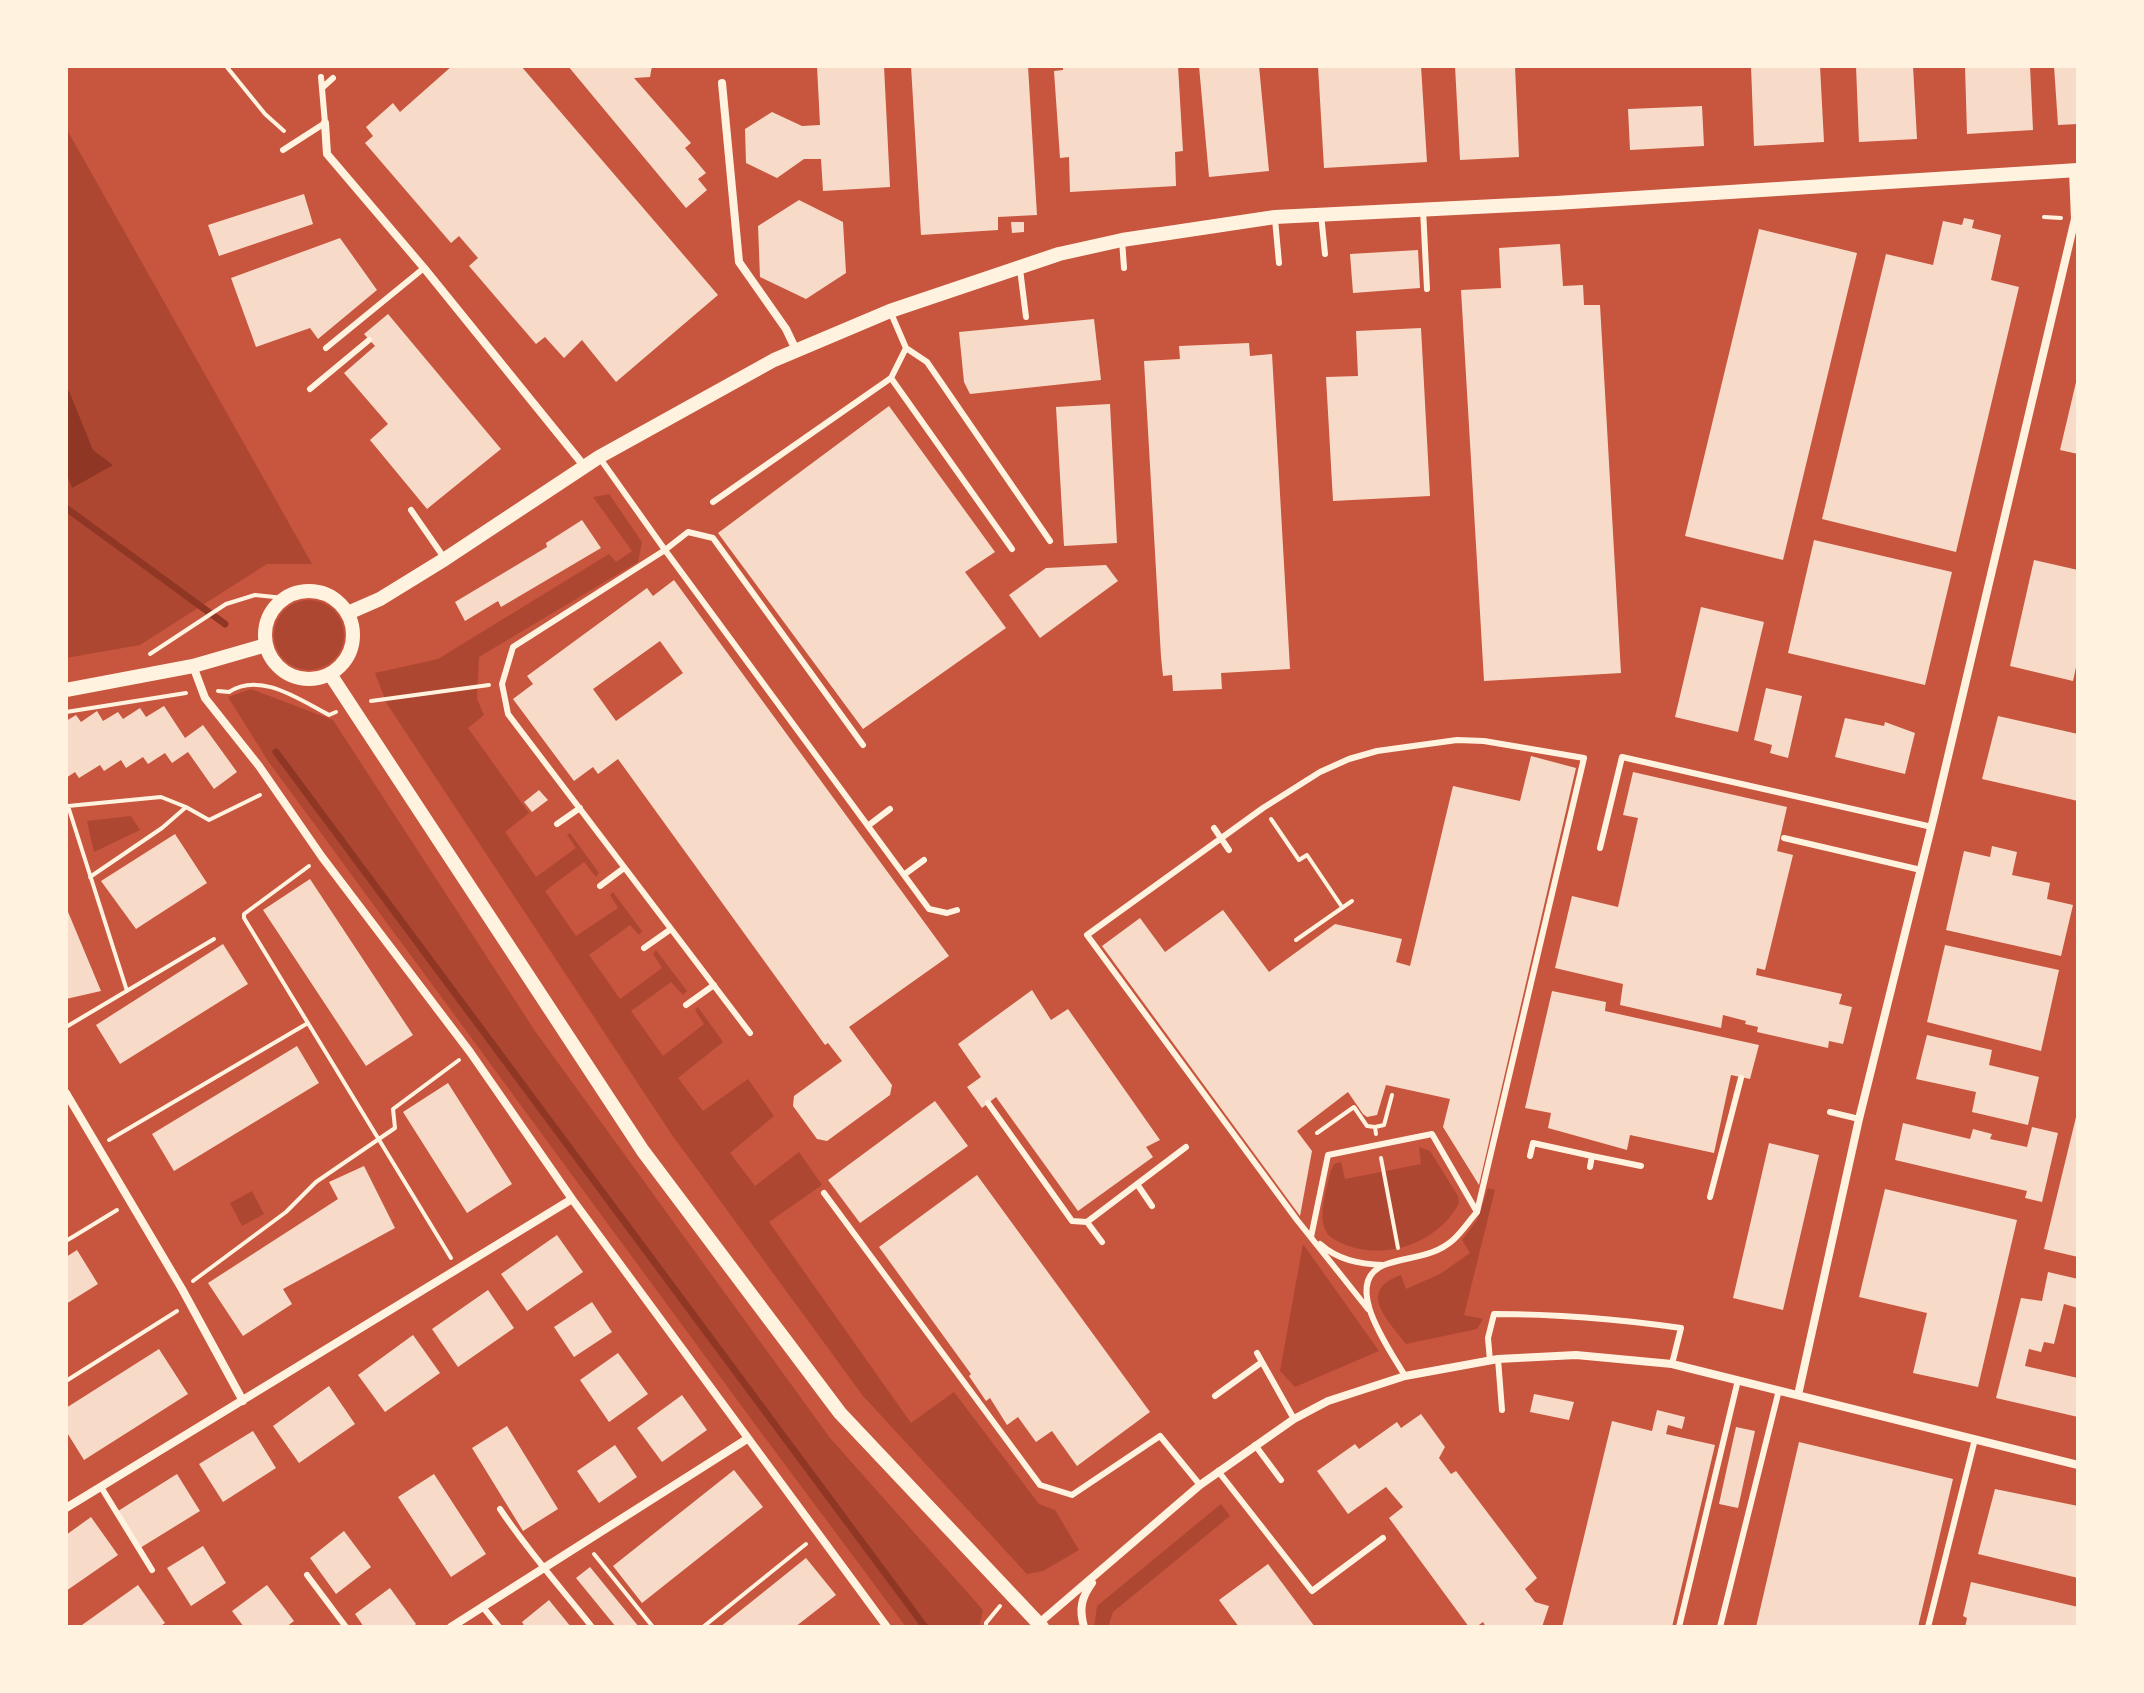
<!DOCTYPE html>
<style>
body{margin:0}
#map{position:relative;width:2144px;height:1693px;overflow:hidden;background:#c8553d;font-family:Poppins,sans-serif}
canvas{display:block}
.frame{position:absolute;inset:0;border:68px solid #fff3e0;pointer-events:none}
</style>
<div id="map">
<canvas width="2144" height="1693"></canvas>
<div class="frame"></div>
</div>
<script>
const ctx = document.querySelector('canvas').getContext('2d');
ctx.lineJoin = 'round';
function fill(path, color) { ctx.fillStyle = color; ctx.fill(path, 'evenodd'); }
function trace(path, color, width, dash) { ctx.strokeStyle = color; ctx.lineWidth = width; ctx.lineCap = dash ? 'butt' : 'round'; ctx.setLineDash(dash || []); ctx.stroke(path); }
const green = new Path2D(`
 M66,128l246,436h-45l-127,81 -74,13z
 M609,494l33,48 -4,20 -159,95 -2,42 7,16 -16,13 61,85 -24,19 31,45 40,-29 -9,-13 3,-2 29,40 -3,4 -12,-15 -39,29 31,45 42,-28 -8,-13 3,-3 29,39 -3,4 -9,-10 -41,30 31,44 42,-31 -9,-14 3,-4 31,41 -4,4 -12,-13 -40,29 32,45 41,-32 -9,-14 3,-3 25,35 -45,36 25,33 45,-32 26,37 -44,37 25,33 44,-34 23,33 -53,37 142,201 43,-31 85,112 16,6 24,40 -36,21 -16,3 -164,-178 -191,-261 -285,-431 -12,-31 63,-14 171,-105 7,8 16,-11 -39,-54z
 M274 635a35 35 0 1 1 70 0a35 35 0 1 1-70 0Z
 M251,689l82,31 202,311 295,407 153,172 -4,17h-73l-149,-200 -489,-666 -40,-64z
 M131,816l9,14 -46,22 -7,-31z
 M1419,1147l11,4 28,45 1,7c-20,39 -72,58 -113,42 -7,-3 -17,-7 -20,-14 -6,-11 -3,-26 -1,-37 3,-10 4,-21 9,-30l7,-2 4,17 76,-15z
 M1488,1188l7,2 -31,125 19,4 -6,10 -71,15c-18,-24 -50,-53 -5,-69l5,14 34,-15 30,-21 -8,-13 15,-20z
 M252,1191l12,23 -22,12 -12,-23z
 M1303,1244l76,107 -84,36 -15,-16z
 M1221,1504l9,12 -117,96 -5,15h-14l3,-21z`);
const water = new Path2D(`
 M66,390l3,1 24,59 20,15 -41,23 -6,-16z`);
const stream = new Path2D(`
 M66,508l159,116
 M276,752l649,875`);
const building = new Path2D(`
 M452,66h69l197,229 -102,87 -34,-42 -18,18 -19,-21 -9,7 -67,-78 9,-8 -19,-22 -8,7 -86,-100 8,-7 -7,-9 27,-24 7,9z
 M568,66h84l-2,11 -16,1 57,65 -6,5 21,25 -8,6 9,11 -21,18z
 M817,66h67l6,121 -67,4 -2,-32h-17l-27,19 -31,-15 -1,-34 27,-17 30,14 18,-1z
 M911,66h117l9,149 -39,2v13l-77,5z
 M1063,66h115l5,85 -8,1 1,34 -106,6 -1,-35 -9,1 -6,-87 9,-1z
 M1199,66h60l10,105 -60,6z
 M1318,66h103l6,96 -103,6z
 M1455,66h60l4,91 -59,3z
 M1751,66h69l4,76 -70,4z
 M1856,66h57l4,73 -58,3z
 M1965,66h65l3,64 -66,4z
 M2054,66h24v58l-20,1z
 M1702,106l2,40 -74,4 -2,-41z
 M304,194l9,30 -94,32 -11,-31z
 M799,200l44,22 3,51 -40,26 -46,-22 -2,-51z
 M1964,218l10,2 -2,8 29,7 -10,45 28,7 -63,265 -134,-33 64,-265 47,11 10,-44 19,4z
 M1011,222h13v10l-12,1z
 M1759,229l98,24 -74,307 -98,-24z
 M340,238l37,52 -59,49 -8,-11 -54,19 -25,-69z
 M1560,244l3,42 20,-1 1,20h16l21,368 -137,8 -23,-391 40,-2 -2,-40z
 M1418,250l2,38 -67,5 -3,-39z
 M388,314l113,135 -74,60 -57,-69 18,-16 -44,-51 31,-27 -11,-12z
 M1094,319l7,61 -131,14 -6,-12 -5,-50z
 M1421,328l9,168 -97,5 -7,-124 32,-1 -2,-45z
 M1249,343l1,13 22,-2 18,315 -69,4 1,16 -49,2 -1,-16 -9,1 -2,-19 -17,-296 36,-2 -1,-13z
 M2077,378h1v76l-18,-4z
 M1110,404l7,139 -53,3 -8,-139z
 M889,406l106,146 -30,20 41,56 -143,101 -145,-196z
 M582,520l19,28 -100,59 -3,-6 -33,20 -10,-19 92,-55 -1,-4z
 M1814,540l138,32 -27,113 -137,-32z
 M2034,560l44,10v88l-5,23 -63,-15z
 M1106,565l12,16 -78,57 -31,-43 37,-27z
 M674,580l275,376 -100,71 43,58 -2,10 -63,46 -10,-2 -24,-33 1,-10 48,-35 -14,-18 -3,2 -207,-286 -20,15 -5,-7 -19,14 -61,-82 20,-15 -6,-8 120,-88 6,8zM660,641l23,32 -67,48 -23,-32z
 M1701,607l63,15 -26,110 -63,-15z
 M1766,688l36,8 -14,62 -18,-5 2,-8 -18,-5z
 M164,706l21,32 18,-13 34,47 -23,17 -26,-37 -16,11 -7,-10 -17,11 -5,-7 -17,11 -5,-8 -17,11 -4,-6 -21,13 -4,-6 -9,6v-57l10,-6 5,7 16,-11 6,10 15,-9 5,7 17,-11 6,9z
 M1998,716l80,18v67l-96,-22z
 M1845,718l39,8 1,-4 30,11 -10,41 -70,-17z
 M1531,756l45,12 -97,417 -36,-58 7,-28 -64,-14 -9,30 -10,2 -4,-3 -15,-22 -51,39 15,20 -12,65 -198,-270 38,-28 25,34 58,-42 46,62 66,-48 67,15 -6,23 14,4 43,-180 67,15z
 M1633,772l154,35 -10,44 16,4 -28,115 -8,-2 -1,7 86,19 -3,10 13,3 -9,37 -14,-3 -1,7 -71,-16 1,-5 -13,-3 1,-3 -23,-6 -2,13 -101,-23 3,-21 -68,-16 17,-72 46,11 20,-89 -15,-3z
 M539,790l9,10 -16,12 -8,-10z
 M175,834l32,49 -71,46 -35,-48z
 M1992,846l25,6 -5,23 38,8 -3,16 26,6 -12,51 -115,-26 18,-79 26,6z
 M310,879l103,156 -47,31 -103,-156z
 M66,907l35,84 -35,8z
 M223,944l25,40 -128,80 -24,-39z
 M1945,945l114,25 -18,81 -114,-29z
 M1032,990l19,30 17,-11 92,131 -14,7 7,10 -75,54 -82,-114 -14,11 -15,-21 14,-10 -23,-33z
 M1552,991l54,11 -1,9 154,34 -9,34 -19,-4 -17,78 -84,-18 -3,15 -79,-22 3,-15 -26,-5z
 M1927,1035l65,15 -3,15 50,12 -11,48 -56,-13 4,-20 -60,-13z
 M297,1046l22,37 -145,88 -22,-37z
 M448,1083l64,101 -45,29 -64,-101z
 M935,1101l33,45 -108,77 -32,-43z
 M2077,1113h1v144l-34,-8z
 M1903,1123l67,16 3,-10 19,5 -2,5 37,8 5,-20 26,6 -16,69 -17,-4 2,-7 -132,-31z
 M1769,1143l50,12 -36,155 -50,-12z
 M364,1166l31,62 -112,61 9,15 -49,32 -35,-53 130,-84 -9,-17z
 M977,1175l173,237 -73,54 -25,-35 -16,11 -18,-25 -11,8 -17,-27 -4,3 -17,-25 2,-2 -92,-127z
 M1885,1189l132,31 -39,167 -65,-14 14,-60 -68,-16z
 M557,1235l26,37 -56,39 -26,-37z
 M77,1250l21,34 -32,20v-47z
 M2048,1272l30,7v29l-14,-4 -10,40 -10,-2 -3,10 -12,-3 -4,17 53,12v39l-82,-19 25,-100 21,3z
 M488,1290l26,38 -56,39 -26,-38z
 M592,1302l20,30 -38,25 -20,-30z
 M413,1335l27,38 -55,39 -27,-37z
 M159,1349l29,45 -104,66 -18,-29v-23z
 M618,1353l30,41 -39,28 -29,-42z
 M329,1386l26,38 -56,39 -26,-37z
 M1534,1394l40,8 -5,18 -39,-8z
 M682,1395l25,35 -45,32 -25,-34z
 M1657,1410l28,7 -3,12 -14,-4 -2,9 49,11 -43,182h-110l50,-206 40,10z
 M1421,1414l24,33 -6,11 12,16 5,-3 81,107 -12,11 10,13 14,4 -7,21h-56l-3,-5 -7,5h-7l-80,-109 14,-11 -17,-20 -38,27 -31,-43 38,-27 4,5 38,-27 4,6z
 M507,1426l51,83 -35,22 -51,-83z
 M1736,1427l19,4 -17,77 -19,-4z
 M253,1431l23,37 -53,34 -24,-38z
 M1799,1442l154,37 -35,148h-162z
 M615,1445l22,32 -38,26 -22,-32z
 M734,1470l29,37 -121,96 -29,-37z
 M177,1474l23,37 -60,37 -22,-37z
 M434,1474l52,80 -35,23 -53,-80z
 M1995,1489l83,17v72l-100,-24z
 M91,1517l27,38 -52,36v-56z
 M344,1531l27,36 -35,27 -26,-36z
 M203,1546l23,37 -35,23 -24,-38z
 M806,1558l30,37 -41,32h-75z
 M1268,1564l47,63h-76l-20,-27z
 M590,1567l49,60h-23l-40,-49z
 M1971,1582l107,25v20h-113l2,-9 -4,-2z
 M138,1585l27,38 -6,4h-75l-2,-2z
 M267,1585l27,36 -8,6h-42l-12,-16z
 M390,1588l26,36 -3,3h-49l-9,-13z
 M549,1600l22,27h-46l-3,-5z`);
const path = new Path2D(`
 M226,66l39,48 19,17
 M2044,217l17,1
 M150,654l76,-50 29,-9 29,3
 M218,691l11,1c31,-21 71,8 100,23l7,-3
 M371,701l118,-16
 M66,712l120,-19
 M1271,819l28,41 8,-5 35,52
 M309,866l-65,48v4l207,340
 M90,877l72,-49 23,-20
 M1296,940l56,-39
 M127,991l-59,-185 93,-9 25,10 23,13 51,-25
 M66,1027l148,-88
 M1375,1127l9,-2 8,-30
 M1317,1133l37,-26 13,19 8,1 1,7
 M109,1140l199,-117
 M1381,1158l17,90
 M66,1241l51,-31
 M193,1281l93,-69 30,-30 79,-54 -2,-19 66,-49
 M66,1381l111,-70
 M594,1554l59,73
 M703,1627l103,-83
 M986,1627v-4l14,-17`);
const service = new Path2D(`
 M322,88l11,-10
 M283,150l42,-27 -4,-46
 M1423,209l4,80
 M1321,214l4,40
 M1275,219l4,44
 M1122,240l2,28
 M1020,269l6,48
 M890,311l16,37 -15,30 121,171
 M326,348l98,-80
 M906,348l21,14 123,179
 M310,389l59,-49
 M599,457l66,93 -152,97 -11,37 6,30 242,319
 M713,502l178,-124
 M411,510l34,49
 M863,745l-150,-207 -25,-6 -23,18 264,359 18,4 10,-3
 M557,824l23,-16
 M869,825l21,-16
 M1214,828l15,22
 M1784,838l137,32
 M1600,848l22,-91 310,70
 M905,874l19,-14
 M600,886l24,-18
 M644,948l27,-19
 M686,1005l28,-20
 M988,1103l84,118 15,1
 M1830,1112l29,7
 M1530,1156l3,-13 59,13 -2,11
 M1592,1156l49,10
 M1137,1184l15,22
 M824,1193l216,292 32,10 88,-59 40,49
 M1710,1197l31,-119
 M1311,1237l17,-82 104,-21 45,78
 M1102,1242l-15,-20 99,-75
 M1320,1244c18,16 39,20 63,21
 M1368,1309l-71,-89 -210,-285 176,-127 57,-36 29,-13 28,-8 80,-11 27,1 100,17 -107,454c-8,9 -15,20 -24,28 -20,18 -46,16 -69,25 -44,18 7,86 21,111
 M1498,1359l4,51
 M1490,1361l-2,-23 6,-24c63,0 124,5 187,14l-9,36
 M1262,1362l32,57
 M1215,1396l47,-34 -5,-9
 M1255,1445l26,35
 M1218,1471l94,120 71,-53
 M101,1487l51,83
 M500,1509c28,42 61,79 92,118
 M307,1575l39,52
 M482,1606l17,21
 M1679,1627l59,-247
 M1720,1627l59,-237
 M1928,1627l47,-188`);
const minor = new Path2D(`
 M722,83l17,179 47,67 10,21
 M325,123l2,31 97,114 161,199
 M193,666l12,32 54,68 63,91 148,195 102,147 315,428
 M66,1093l116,196 61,112
 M1798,1395l61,-276 75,-303 141,-597 -2,-49
 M66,1508l506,-309
 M1038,1624l162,-139 94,-66 34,-18 77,-25 93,-17 78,-4 96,9 406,101
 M451,1627l296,-188
 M1084,1627c-5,-18 -3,-29 8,-44`);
const tertiary = new Path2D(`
 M265 635a44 44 0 1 1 88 0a44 44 0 1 1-88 0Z
 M348,613l32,-14 65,-40 154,-102 175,-97 116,-49 169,-57 63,-14 153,-23 281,-14 522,-33
 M330,674l313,477 197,262 202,214
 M66,690l127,-24 73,-21`);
fill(green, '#ae4732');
fill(water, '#8f3625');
trace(stream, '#8f3625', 7);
fill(building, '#f7dbc8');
trace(path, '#fff3e0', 4);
trace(service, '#fff3e0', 6);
trace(minor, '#fff3e0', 8);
trace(tertiary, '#fff3e0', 14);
</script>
